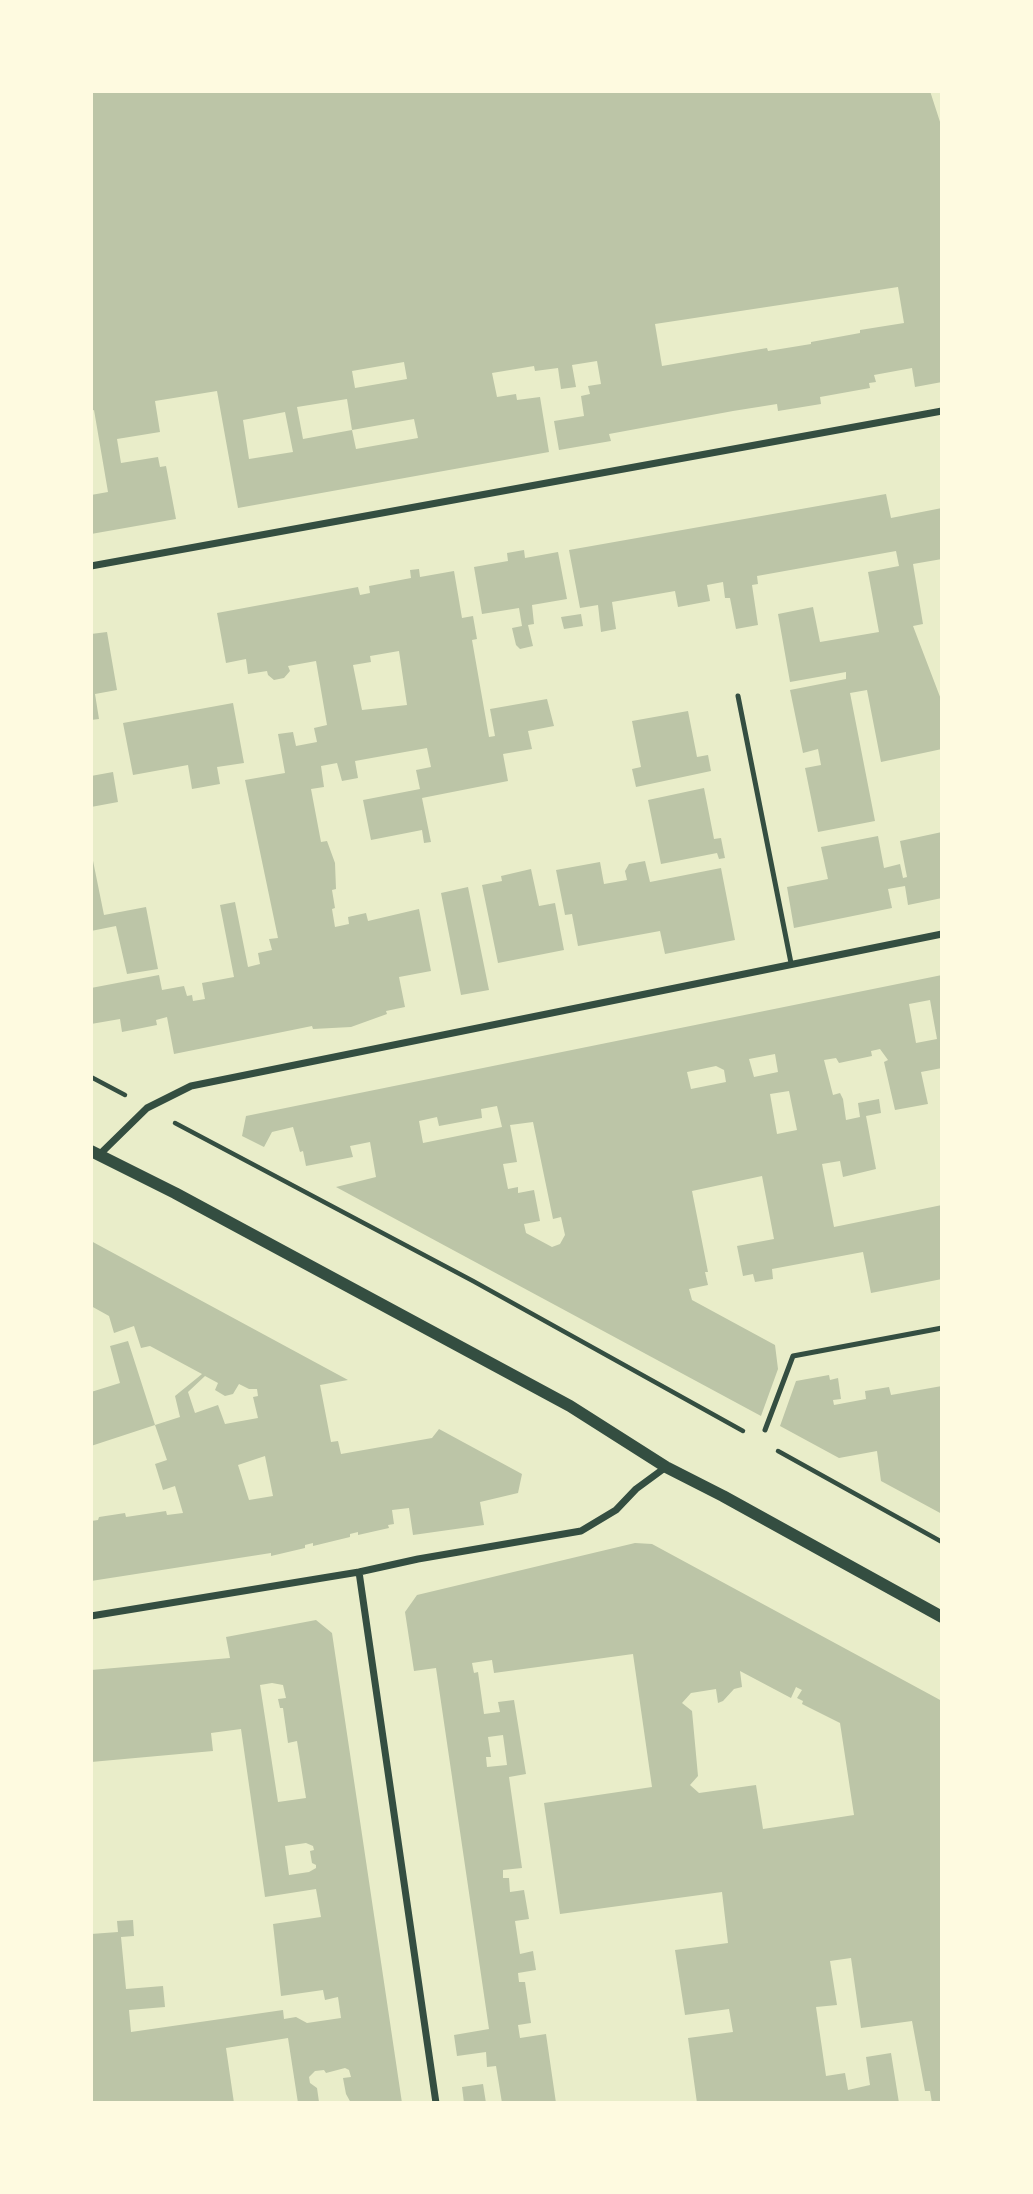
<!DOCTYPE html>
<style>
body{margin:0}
#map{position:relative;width:1033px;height:2194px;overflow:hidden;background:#e9edc9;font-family:"Sofia Sans Condensed",sans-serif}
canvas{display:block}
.frame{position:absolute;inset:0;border:93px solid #fefae0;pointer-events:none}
</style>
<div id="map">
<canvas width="1033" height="2194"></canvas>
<div class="frame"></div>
</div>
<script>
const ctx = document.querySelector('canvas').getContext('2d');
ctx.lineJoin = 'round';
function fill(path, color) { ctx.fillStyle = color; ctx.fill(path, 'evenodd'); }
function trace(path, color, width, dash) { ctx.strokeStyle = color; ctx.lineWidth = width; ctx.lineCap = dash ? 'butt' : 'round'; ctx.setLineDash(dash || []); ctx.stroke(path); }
const building = new Path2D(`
 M91,91h839l12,37v254l-27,5 -3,-19 -38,7 2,7 -7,1 1,5 -50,9 1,7 -43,7 -1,-7 -44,7 -124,23 2,7 -52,9 -5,-29 30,-5 -3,-20 9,-2 -2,-8 13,-2 -4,-23 -25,4 4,22 -15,2 -3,-21 -23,3 -1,-5 -42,7 5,24 19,-3 1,6 23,-3 9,55 -311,56 -21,-117 -62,10 5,31 -43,7 4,24 37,-6 2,10 6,-1 10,53 -85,15v-39l17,-3 -14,-82 -3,1zM898,287l6,36 -44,7v3l-49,9v2l-43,7 -1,-3 -105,18 -7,-42zM404,362l3,17 -52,9 -3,-17zM347,399l5,31 -49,9 -6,-32zM285,412l8,40 -44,7 -6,-39zM414,419l4,19 -62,11 -4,-19z
 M886,494l5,24 51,-10v51l-29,5 10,60 -10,2 29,76v47l-61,13 -14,-72 -17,3 25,128 -57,11 -13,-64 16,-3 -3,-16 -15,4 -13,-63 56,-11v-7l-56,10 -12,-68 35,-7 7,35 59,-10 -11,-60 31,-6 -3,-15 -139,25 1,8 -6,1 6,40 -22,4 -6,-31h-5l-2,-16 -16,3 3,16 -32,6 -3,-16 -63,11 4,27 -15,3 -3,-27 -18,3 -11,-58z
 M524,550l1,8 33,-6 9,47 -35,6 2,19 -6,1 5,21 -13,3 -4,-4 -4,-17 10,-2 -3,-18 -37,6 -8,-47 34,-6 -1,-8z
 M419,569l1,8 34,-6 8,47 11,-2 4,23 -5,1 17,97 6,-1 -5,-27 57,-10 7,27 -26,5 4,18 -29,5 5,27 -86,17 9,44 -7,1 -2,-13 -51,10 -8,-40 57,-11 -4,-19 15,-3 -4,-19 -72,13 3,17 -16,3 -5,-18 -16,3 3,21 -13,2 10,53 6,-1 8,22 1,26 -4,1 3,18 -3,1 3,18 14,-3 -1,-7 18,-4 2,8 51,-12 12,62 -32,6 6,30 -19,4 1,3 -36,13 -38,2 -1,-3 -138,28 -7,-37 -11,3 1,5 -35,7 -2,-13 -29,5v-36l68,-13 3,15 22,-4 3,10 5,-1 1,6 12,-2 -3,-16 32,-6 -14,-72 15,-3 13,65 12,-3 -2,-11 14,-3 -3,-11 9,-1 -33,-158 40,-7 -7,-39 15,-2 3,14 21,-4 -3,-14 13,-3 -11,-64 -28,5 2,5 -6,7 -10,2 -6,-5 -1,-4 -19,3 -2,-15 -20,4 -9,-50 141,-26 2,8 10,-2 -1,-7 42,-8 -1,-8zM399,651l8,54 -45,5 -9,-45 18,-3 -1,-6z
 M581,614l2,12 -19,3 -3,-12z
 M107,632l10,58 -22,4 4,25 -8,1v-86z
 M233,703l11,60 -27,4 3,17 -28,5 -4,-24 -55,10 -10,-52z
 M688,711l9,46 11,-2 3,16 -75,16 -4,-18 9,-2 -9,-46z
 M113,772l5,30 -27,5v-31z
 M704,788l10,51 7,-1 4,20 -6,1 -2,-6 -56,11 -13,-64z
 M942,832v66l-34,7 -3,-19 -17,3 4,19 -98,20 -7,-41 41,-8 -7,-32 57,-11 6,32 16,-4 3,14 4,-1 -7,-36z
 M91,851l13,64 42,-8 12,62 -31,5 -11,-48 -25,5z
 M645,861l5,21 71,-14 14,72 -70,14 -5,-23 -82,15 -6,-32 -7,1 -9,-45 44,-8 4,22 23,-4 -2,-9 4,-7z
 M531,869l8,37 16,-3 9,47 -66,13 -16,-78 20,-4 -1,-5z
 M468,887l21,103 -28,5 -20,-102z
 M942,975v93l-21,4 7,32 -33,6 -11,-48 4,-2 -8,-11 -9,2 1,5 -33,7 -3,-5 -12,2 9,35 7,-2 3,6 3,21 14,-3 -2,-14 21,-4 2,14 -15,3 10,53 -33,8 -3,-16 -18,3 12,63 108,-22v74l-71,14 -8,-41 -91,17 1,10 -18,3 -2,-8 -10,2 -6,-30 37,-7 -12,-63 -70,15 16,81h-3l3,13 -19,4 3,11 83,45 3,24 -17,47 -425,-229 40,-10 -6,-35 -20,4 3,11 -47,9 -3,-15 -3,1 -7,-25 -21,5 -8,15 -22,-11 4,-20zM930,1000l7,39 -21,4 -7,-39zM775,1054l3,18 -24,5 -5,-18zM716,1066l8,4 2,12 -35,7 -4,-17zM789,1091l8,39 -20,4 -7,-40zM497,1106l5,21 -79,16 -4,-22 18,-4 2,9 43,-8 -1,-9zM533,1122l20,97 8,-2 4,18 -5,9 -8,3 -26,-14 -2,-9 16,-3 -6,-31 -16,3v-6l-10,2 -5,-25 14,-2 -7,-37z
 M91,1241l257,139 -28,5 11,57 7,-1 3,13 91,-16 7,-9 83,45 -4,19 -38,9 4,23 -71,10 -4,-27 -17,2 2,14 -6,1 1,3 -31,7v-3l-8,2v3l-37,9v-3l-8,2v3l-34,8v-3l-180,28v-60l7,-1 1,-3 26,-4 1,4 40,-6 1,4 16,-2 -8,-27 -12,4 -8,-26 12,-4 -12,-35 25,-8 -5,-21 27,-22 -52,-28 -9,2 -7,-22 -20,7 -5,-17 -18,-10zM205,1376l13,7 -3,7 10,6 8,-2 6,-10 10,5h8l1,7 -5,1 5,21 -33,6 -7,-19 -23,8 -7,-21zM265,1456l8,40 -24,4 -11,-35z
 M128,1341l27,84 -64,21v-54l29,-9 -10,-37z
 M829,1375l1,5 8,-2 3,21 -8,1 1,5 32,-6 -1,-8 24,-4 2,8 51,-9v128l-61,-33 -4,-30 -38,7 -59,-32 16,-45z
 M635,1543l17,1 290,157v402h-10l-2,-12h-5l-13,-70 -51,7 -10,-70 -21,3 7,44 -21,2 10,69 19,-3 3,17 22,-5 -4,-28 25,-4 8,50h-202l-9,-65 45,-6 -4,-23 -44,6 -10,-65 53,-7 -6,-51 -162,22 -16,-111 108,-16 -19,-133 -139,19 -2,-13 -20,3 2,10 4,-1 6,42 16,-2 -2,-10 16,-2 12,74 -17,3 13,91 -19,2v8h6l1,14 14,-2 5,29 -14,2 5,33 13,-3 3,19 -18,3 1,9h6l6,41 -13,2 2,13 26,-4 10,69h-54l-6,-37 -9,1 -1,-15 -29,4 -3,-21 35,-6 -53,-361 -22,3 -9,-59 12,-17zM740,1671l51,27 5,-11 6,3 -5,8 6,3 -1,3 38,19 14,92 -91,14 -7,-44 -57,8 -9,-8 8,-9 -6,-65 -10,-8 9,-10 25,-4 2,14 5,-2 11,-12 8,-2zM503,1735l4,30 -20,2 -1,-10h5l-3,-20z
 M316,1620l16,13 70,470h-51l-5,-9 -3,-16 8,-1 -2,-7 -4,-2 -19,5 -2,-3 -9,1 -6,6 1,6 7,5 2,14 -21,1 -10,-65 -62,10 8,55h-143v-65h2l-2,-104 27,-2 -1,-11 16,-1 1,16 -13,1 5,52 37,-3 2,21 -36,3 2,22 152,-22 1,9 12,-2 11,6 34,-5 -3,-21 -13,3 -2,-10 -42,6 -8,-72 48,-7 -5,-28 -51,8 -24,-168 -30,4 2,18 -122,11v-92l139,-12 -4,-21zM272,1683l11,2 3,13 -8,1 2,9h3l5,35 9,-2 9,57 -28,4 -18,-117zM306,1843l7,3 1,4 -4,1 2,12 4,2v3l-7,4 -20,3 -4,-29z
 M483,2084l3,19h-22l-2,-16z`);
const path = new Path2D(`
 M91,1077l34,18
 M175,1123l298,158 270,150
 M778,1451l164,91`);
const service = new Path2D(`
 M738,696l53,267
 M765,1430l28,-74 149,-28`);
const minor = new Path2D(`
 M91,566l851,-155
 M99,1155l48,-47 44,-22 751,-152
 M359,1572l77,531
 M91,1616l268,-44 59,-13 163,-28 35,-21 20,-21 30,-22`);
const tertiary = new Path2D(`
 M91,1151l84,42 395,213 96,61 57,29 219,121`);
fill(building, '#bcc5a7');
trace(path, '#344e41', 4.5);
trace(service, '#344e41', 5);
trace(minor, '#344e41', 7);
trace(tertiary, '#344e41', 12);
</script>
